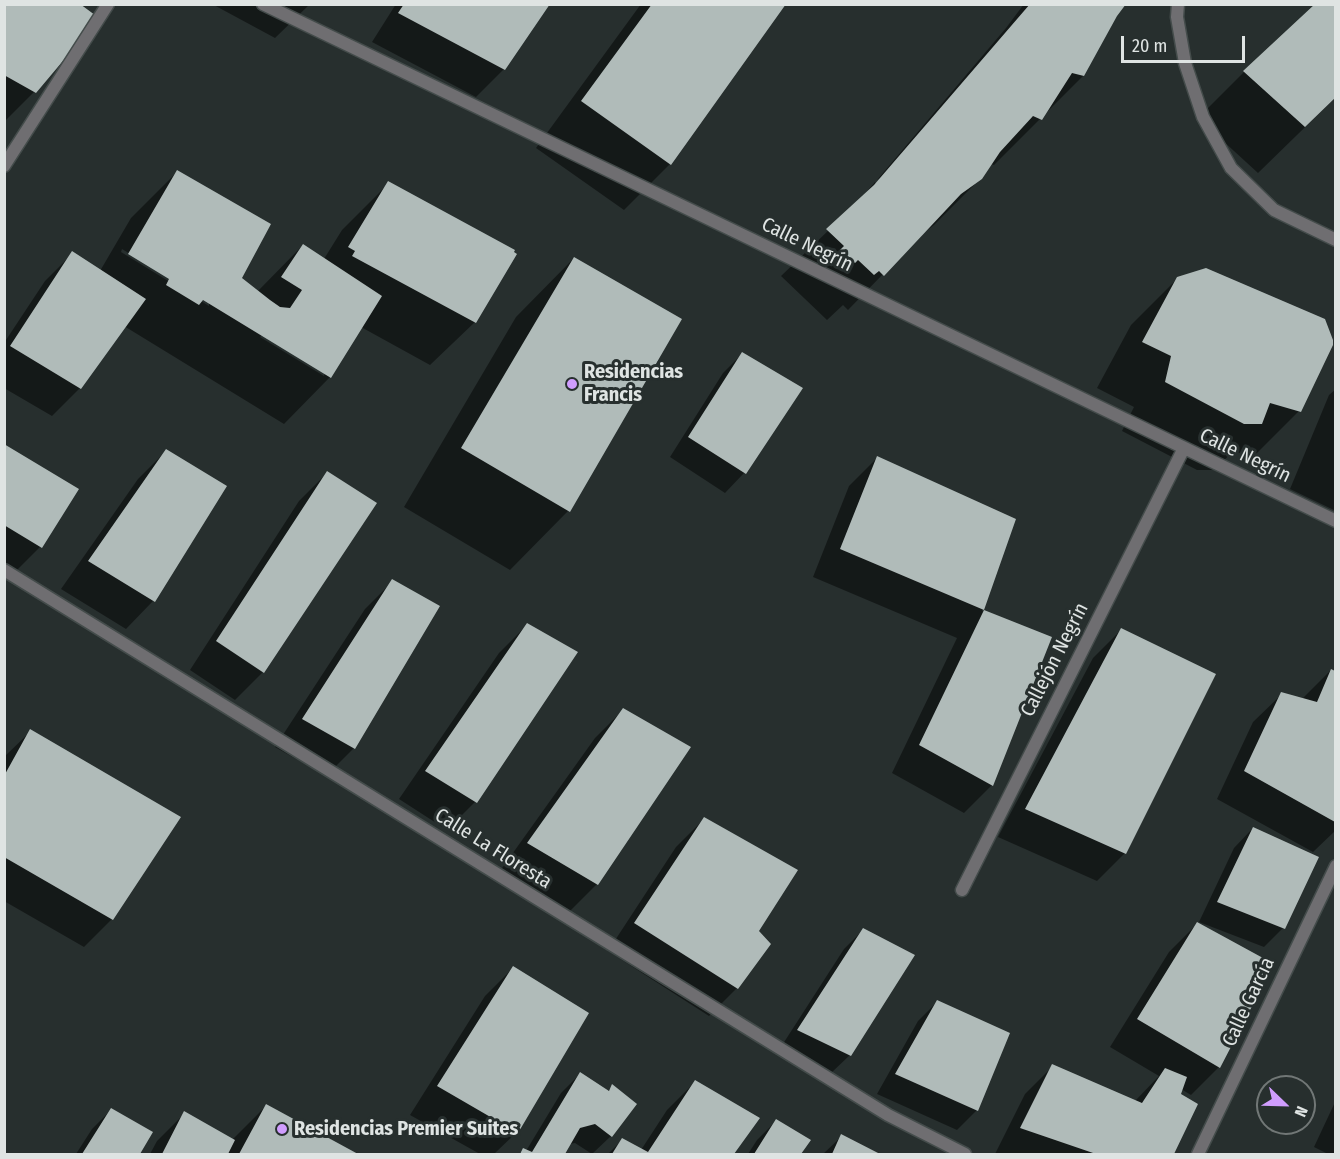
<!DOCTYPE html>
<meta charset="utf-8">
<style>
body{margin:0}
#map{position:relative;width:1340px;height:1159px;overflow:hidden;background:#272f2e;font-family:"Fira Sans Condensed",sans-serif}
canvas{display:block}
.frame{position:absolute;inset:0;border:6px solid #dfe4e3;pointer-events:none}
.north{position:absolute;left:1256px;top:1075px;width:60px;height:60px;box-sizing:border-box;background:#272f2e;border:2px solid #717776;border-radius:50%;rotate:113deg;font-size:16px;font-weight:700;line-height:24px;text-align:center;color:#dfe4e3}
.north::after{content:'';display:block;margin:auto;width:21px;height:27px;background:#d09dfe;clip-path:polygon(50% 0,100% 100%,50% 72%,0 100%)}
.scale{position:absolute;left:1121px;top:36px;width:124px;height:27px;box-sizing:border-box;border:3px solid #dfe4e3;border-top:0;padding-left:8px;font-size:18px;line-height:21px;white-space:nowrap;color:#dfe4e3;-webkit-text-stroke:4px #272f2e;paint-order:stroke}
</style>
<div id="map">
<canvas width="1340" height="1159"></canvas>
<div class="frame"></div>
<div class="north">N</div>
<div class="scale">20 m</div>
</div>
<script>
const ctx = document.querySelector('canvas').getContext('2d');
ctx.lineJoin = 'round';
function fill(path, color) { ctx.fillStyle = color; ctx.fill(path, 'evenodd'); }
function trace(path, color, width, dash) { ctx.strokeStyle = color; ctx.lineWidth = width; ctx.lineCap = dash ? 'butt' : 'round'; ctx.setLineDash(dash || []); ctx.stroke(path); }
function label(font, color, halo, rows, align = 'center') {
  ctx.font = font + ' "Fira Sans Condensed",sans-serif'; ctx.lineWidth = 6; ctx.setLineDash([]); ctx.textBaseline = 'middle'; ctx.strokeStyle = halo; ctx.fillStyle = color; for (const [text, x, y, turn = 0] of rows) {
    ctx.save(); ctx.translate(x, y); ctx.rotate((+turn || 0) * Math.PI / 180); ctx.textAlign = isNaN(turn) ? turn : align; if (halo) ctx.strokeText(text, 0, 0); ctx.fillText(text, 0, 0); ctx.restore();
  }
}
const shadow = new Path2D(`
 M4,4l30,88 -28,28 -2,-1z
 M212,4h98l-35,34z
 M396,4h152l-44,65 -28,28 -104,-55z
 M641,4h143l-114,160 -46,46 -88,-62z
 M1024,4h100l-8,9 -33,63 -89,89 -3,-1 -10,14 -47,47 -12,9 -74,76 -5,-5 -16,15 -46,-44 76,-73 18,-21 1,2 62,-45 -61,41 129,-152z
 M1317,4h19v93l-78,76 -60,-55 46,-46z
 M178,171l63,107 16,14 46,-47 21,14 18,-29 47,-47 86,139 -45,43 -69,-38 -31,50 -46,47 -160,-98 -44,62 -28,28 -48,-28v-45l41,-62 28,-28 27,18 31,-53zM122,249l87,53v4l-88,-54zM262,335l63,38 -1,3 -64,-39z
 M574,258l106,62 -112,191 -58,59 -106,-63 112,-190z
 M1178,278l121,133 -46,46 -20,-6 -18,19h-18l-75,-39 12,-24 -37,-19 34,-63z
 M743,353l58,35 -57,85 -19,20 -55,-36 53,-84z
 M1336,389v122l-46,-22 39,-94z
 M4,445l36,102 -28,28 -8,-5z
 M166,451l-13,150 -27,28 -65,-40 77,-110z
 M877,458l137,62 -32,91 69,27 -59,147 -28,28 -72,-40 65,-135 -144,-61 36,-91z
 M327,473l-64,199 -28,28 -45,-30 109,-169z
 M393,581l-39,167 -28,28 -51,-29 90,-138z
 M527,625l48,27 -100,150 -28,28 -48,-31 100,-146z
 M1121,630l4,223 -28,28 -99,-44 95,-179z
 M1331,670l5,3v157l-23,22 -96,-53 36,-77 29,-28 21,4z
 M623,710l-26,174 -28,28 -69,-41 95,-133z
 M31,731l81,188 -28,28 -80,-46v-144z
 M704,819l53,112 -20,57 -28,28 -101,-65 68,-104z
 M1253,828l30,100 -19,19 -65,-25 35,-74z
 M1197,924l22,143 -28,28 -10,-6 -2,6 17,9 -23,50h-178l30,-60 28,-28 82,35 24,-25 -49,-29 59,-95z
 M863,930l-13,125 -20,19 -51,-24 65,-101z
 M513,968l4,164 -23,22h-14l-70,-39 75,-119z
 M937,1002l71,32 -32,77 -19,19 -80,-36 41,-73z
 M580,1074l27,18 6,-6 -2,50 -19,18 -17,-11 -6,1 -6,10h-44l4,-4 3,1 35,-58z
 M695,1082l63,37 -26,35h-124l14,-14 19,10 26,-40z
 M1336,1100v54h-8l-14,-7z
 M266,1106l89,48h-205l7,-13 28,-28 47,27z
 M111,1110l40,22 -13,22h-62l16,-25z
 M777,1120l32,20 -10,14h-51l9,-14z
 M842,1136l35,18h-54z`);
const building = new Path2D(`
 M4,4h76l19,14 -63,75 -32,-18z
 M404,4h146l-45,66 -107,-57z
 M652,4h134l-115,161 -90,-64z
 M1030,4h96l-9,12 -33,60 -12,-3 -30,47 -9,-4 -33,36 -18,27 -21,15 -77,82 -5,-5 -5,4 -16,-15 -3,3 -15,-13 4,-4 -18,-17 48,-44z
 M1315,4h20v94l-30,29 -62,-56z
 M177,170l94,54 -29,54 28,22 10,7 10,1 12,-18 -21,-13 22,-33 79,52 -51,82 -128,-78 -4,5 -33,-20 3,-6 -41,-25z
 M388,181l127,69 -1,2 3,2 -41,69 -124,-67 3,-5 -7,-4z
 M72,251l74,48 -65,90 -71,-43z
 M574,257l108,62 -112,193 -109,-64z
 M1206,268l119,51 8,21v5l-32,67 -31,-9 -8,21h-18l-79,-42 6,-26 -29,-14 35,-65z
 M742,352l61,36 -57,86 -58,-37z
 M4,444l75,45 -37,59 -38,-23z
 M166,449l61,37 -72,116 -67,-41z
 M877,456l139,63 -32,91 68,27 -59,149 -74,-41 65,-135 -144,-61z
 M327,471l50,32 -113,170 -48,-32z
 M392,579l48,27 -85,143 -53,-30z
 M527,623l51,29 -101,151 -52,-32z
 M1121,628l95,46 -90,180 -101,-45z
 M1331,669l4,2v151l-91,-51 37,-79 36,10z
 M623,708l68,39 -93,138 -71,-42z
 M30,729l151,88 -68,103 -109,-63v-81z
 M704,817l94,53 -39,61 12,13 -33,45 -104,-66z
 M1253,827l66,30 -34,72 -68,-27z
 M1197,922l77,42 -54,104 -83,-49z
 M863,928l52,27 -64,101 -54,-26z
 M513,966l76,47 -71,120 -81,-47z
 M937,1000l73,33 -32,78 -83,-37z
 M1052,1064l90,39 23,-35 22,9 -6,17 17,10 -24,50h-78l-76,-26z
 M580,1072l29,19 3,-7 25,20 -25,33 -17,-13 -15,4 -15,26h-45l3,-6 9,4z
 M695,1080l65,38 -26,36h-122l10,-16 26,14z
 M266,1104l92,50h-119z
 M111,1108l42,24 -13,22h-58z
 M184,1111l51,29 -7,14h-66z
 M776,1119l35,21 -10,14h-47z
 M841,1134l39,20h-48z`);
const street = new Path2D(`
 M263,4l1073,517
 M1178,4l-1,13 8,46 18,54 28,51 43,42 62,30
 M4,166l104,-162
 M4,570l884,545 77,39
 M962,890l222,-442
 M1198,1154l138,-288`);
const markers = [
 [572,384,6,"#d09dfe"],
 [282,1129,6,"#d09dfe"]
];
const streetNames = [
 ["Calle Negrín",807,245,26],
 ["Calle Negrín",1245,456,26],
 ["Callejón Negrín",1055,660,-63],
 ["Calle La Floresta",493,849,32],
 ["Calle García",1249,1002,-65]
];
const poiNames = [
 ["Residencias",584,372],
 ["Francis",584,395],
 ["Residencias Premier Suites",294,1129]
];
fill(shadow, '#0007');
fill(building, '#b0bbb9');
trace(street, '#444c4b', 15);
trace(street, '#6f6e71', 12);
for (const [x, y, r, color] of markers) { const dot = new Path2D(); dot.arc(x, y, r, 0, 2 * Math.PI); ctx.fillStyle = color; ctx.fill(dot); trace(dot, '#272f2e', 2); }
label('20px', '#dfe4e3', '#272f2e', streetNames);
label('bold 20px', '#dfe4e3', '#272f2e', poiNames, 'left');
</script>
